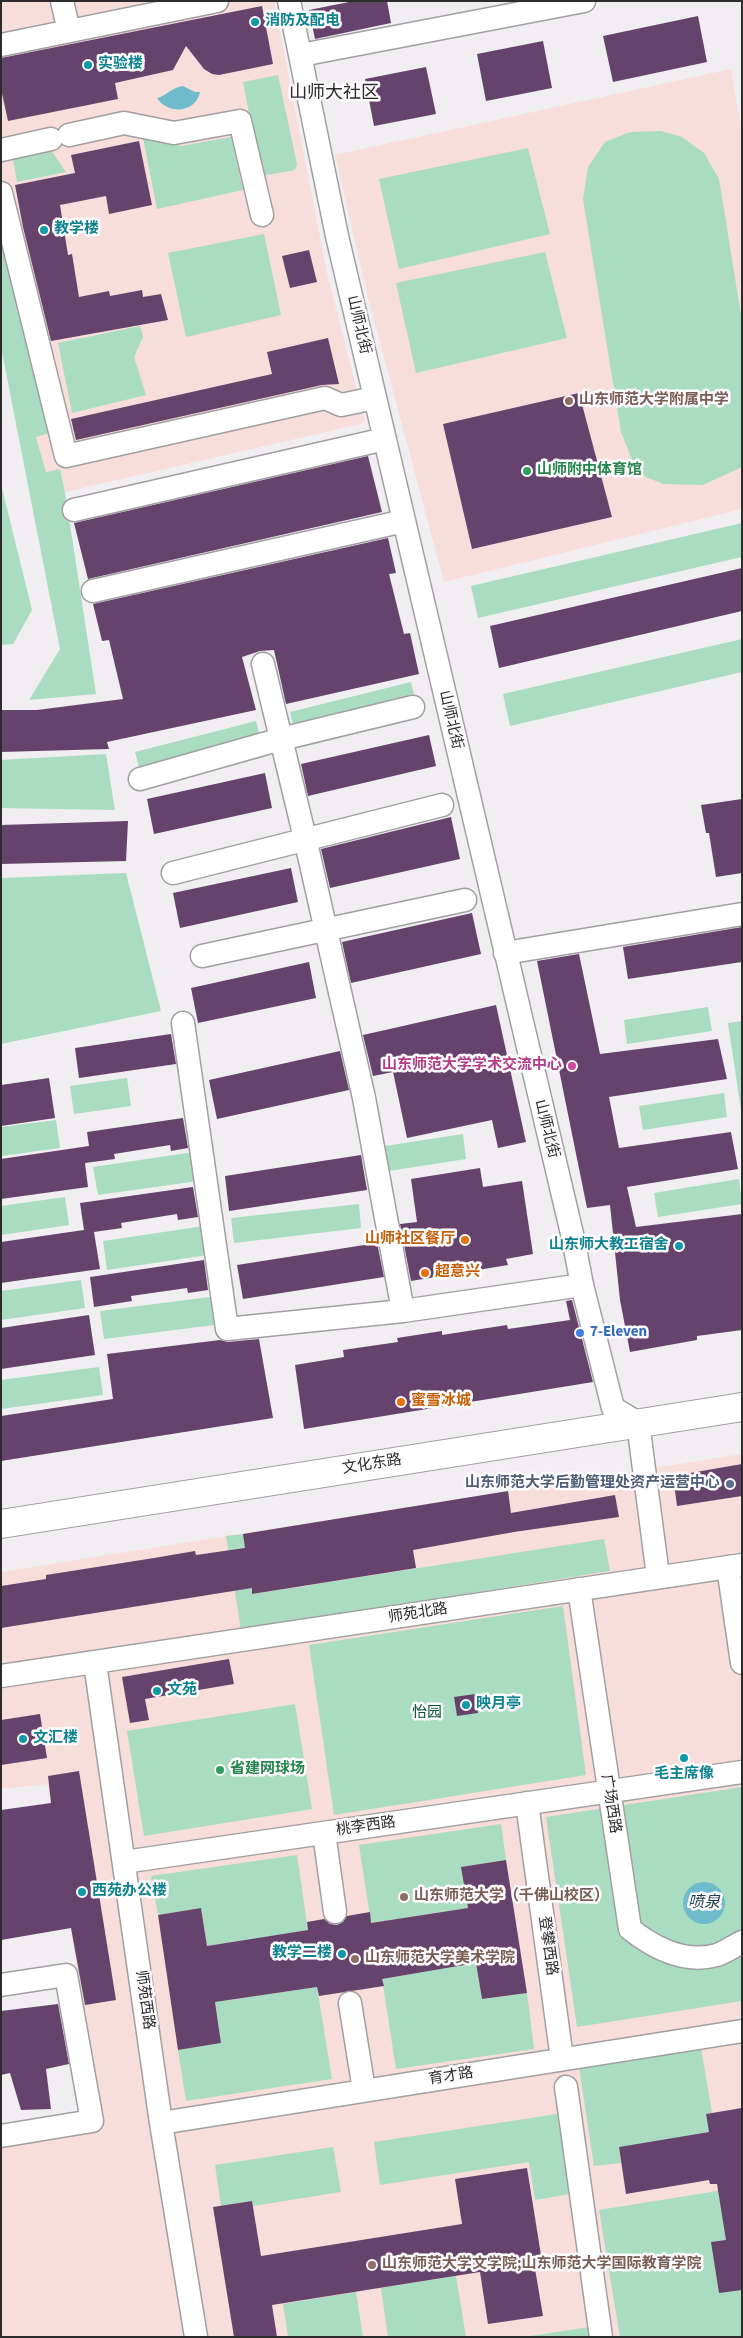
<!DOCTYPE html>
<meta charset="utf-8">
<style>
body{margin:0}
#map{position:relative;width:743px;height:2338px;overflow:hidden;background:#f0eef1;font-family:"Source Sans 3",sans-serif}
canvas{display:block}
.frame{position:absolute;inset:0;border:2px solid #2d2c2d;pointer-events:none}
</style>
<div id="map">
<canvas width="743" height="2338"></canvas>
<div class="frame"></div>
</div>
<script>
const ctx = document.querySelector('canvas').getContext('2d');
ctx.lineJoin = 'round';
function fill(path, color) { ctx.fillStyle = color; ctx.fill(path, 'evenodd'); }
function trace(path, color, width, dash) { ctx.strokeStyle = color; ctx.lineWidth = width; ctx.lineCap = dash ? 'butt' : 'round'; ctx.setLineDash(dash || []); ctx.stroke(path); }
function label(font, color, halo, rows, align = 'center') {
  ctx.font = font + ' "Source Sans 3","Noto Sans SC",sans-serif'; ctx.lineWidth = 5; ctx.setLineDash([]); ctx.textBaseline = 'middle'; ctx.strokeStyle = halo; ctx.fillStyle = color; for (const [text, x, y, turn = 0] of rows) {
    ctx.save(); ctx.translate(x, y); ctx.rotate((+turn || 0) * Math.PI / 180); ctx.textAlign = isNaN(turn) ? turn : align; if (halo) ctx.strokeText(text, 0, 0); ctx.fillText(text, 0, 0); ctx.restore();
  }
}
const education = new Path2D(`
 M1,1h273l53,272 38,150 -300,69 -5,-23 -14,3 -10,-36 14,-3 -49,-200z
 M731,69l11,64v376l-298,73 -77,-288 -32,-139z
 M742,1454v883h-741v-194l101,-15 -54,-344 -47,5v-217z`);
const green = new Path2D(`
 M278,75l19,89 -2,6 -34,6 -18,-94z
 M661,131l21,6 22,16 15,26 23,142v146l-39,18 -40,-1 -26,-11 -16,-41 -38,-233 5,-32 17,-25 25,-10z
 M231,137l12,53 -86,19 -14,-71 38,8z
 M528,148l22,86 -151,35 -20,-90z
 M50,149l16,23 -49,10 -4,-24z
 M1,233l49,200 -14,4 10,35 14,-3 5,23 31,202 -67,6 31,-51 -59,-302z
 M264,234l17,81 -95,22 -18,-84z
 M545,252l22,86 -151,35 -20,-90z
 M140,326l3,11 -9,20 12,38 -74,18 -14,-70z
 M1,484l31,126 -19,34 -12,1z
 M742,523v34l-264,61 -7,-32z
 M742,639v33l-232,54 -7,-32z
 M411,682l9,36 -121,30 -9,-36z
 M256,721l9,36 -121,30 -9,-35z
 M106,754l9,56 -114,-2v-48z
 M126,873l35,138 -160,33v-166z
 M708,1007l4,24 -85,13 -3,-24z
 M742,1021v96l-14,-94z
 M127,1078l4,28 -57,8 -4,-28z
 M724,1093l3,24 -84,13 -4,-24z
 M56,1120l4,28 -59,8v-29z
 M463,1134l3,25 -77,12 -4,-25z
 M194,1152l4,29 -100,14 -5,-28z
 M739,1179l3,25 -84,13 -4,-24z
 M65,1197l4,28 -68,10v-29z
 M359,1204l2,24 -127,15 -3,-25z
 M204,1226l4,29 -101,15 -4,-29z
 M81,1280l4,28 -84,12v-29z
 M210,1297l4,28 -110,14 -4,-28z
 M99,1367l4,28 -102,14v-29z
 M243,1534l10,60 351,-55 6,32 -369,59 -15,-94z
 M563,1606l23,169 -252,40 -25,-170z
 M295,1704l17,105 -168,27 -17,-105z
 M742,1787v214l-165,26 -31,-210z
 M501,1824l5,36 -44,7 6,41 -97,15 -12,-78z
 M297,1855l11,75 -101,16 -6,-38 -43,7 -7,-39z
 M476,1963l6,36 45,-6 7,56 -138,20 -14,-90z
 M317,1987l15,92 -146,22 -8,-51 43,-7 -6,-41z
 M701,2048l11,65 -6,1 3,18 -90,15 2,16 -27,3 -15,-99z
 M557,2114l13,80 -35,6 -6,-38 -149,23 -6,-43z
 M333,2147l8,45 -88,14 -1,-5 -31,5 -6,-41z
 M742,2187v150h-122l-21,-127z
 M456,2276l10,61h-78l-7,-49z
 M356,2292l7,45h-75l-5,-33z
 M589,2327l1,10h-66z`);
const water = new Path2D(`
 M183,86l12,6h5c-4,21 -32,23 -43,6 10,-2 13,-10 26,-12z
 M683 1903a21 21 0 1 1 42 0a21 21 0 1 1-42 0Z`);
const building = new Path2D(`
 M354,1h33l4,22 -76,16 -6,-29z
 M262,6l11,58 -54,11 -7,-1 -8,-5 -18,-23 -13,24 -58,13 3,16 -110,22 -7,-32v-31z
 M698,16l9,46 -94,20 -10,-46z
 M543,41l9,47 -66,13 -9,-47z
 M426,67l10,47 -62,12 -9,-47z
 M139,141l13,64 -43,9 -3,-18 -46,9 8,50 4,-1 7,43 30,-6 1,5 32,-6 1,7 18,-3 7,26 -117,21 -28,-114 -8,-42 60,-12 -4,-18z
 M309,250l8,32 -27,6 -8,-32z
 M328,338l11,46 -17,1 -246,55 -5,-21 201,-45 -5,-22z
 M579,393l33,124 -140,32 -29,-125z
 M368,456l14,56 -294,67 -14,-56z
 M388,538l8,35 -7,1 15,60 6,-1 9,41 -133,30 -12,-54 -14,1 -18,6 14,53 -149,32 2,7 -108,3v-42h36l86,-11 -14,-59 -7,1 -9,-37z
 M742,568v43l-243,57 -9,-42z
 M429,735l7,31 -128,30 -7,-32z
 M265,773l7,35 -118,26 -7,-35z
 M742,799v74l-26,4 -7,-44h-3l-5,-28z
 M451,817l9,42 -130,29 -9,-39z
 M128,821l-2,40 -125,3v-39z
 M291,868l7,34 -118,26 -7,-35z
 M472,913l9,41 -130,29 -9,-41z
 M742,927v35l-114,17 -5,-32z
 M579,954l21,100 118,-15 9,40 -118,18 10,51 112,-16 7,37 -111,18 9,40 106,-13v116l-45,6v4l-67,12 -10,-52 -10,-95 -23,3 -50,-247z
 M309,962l7,36 -118,25 -7,-35z
 M496,1005l30,137 -28,6 -6,-28 -85,18 -14,-66 -20,4 -10,-41z
 M171,1034l5,30 -97,14 -4,-30z
 M340,1051l9,39 -132,29 -8,-39z
 M49,1078l6,40 -54,8v-41z
 M183,1118l5,30 -17,3 -1,-6 -56,9 1,5 -30,4 3,24 -87,12v-40l88,-13 -2,-14z
 M361,1155l6,35 -138,21 -4,-35z
 M480,1168l3,19 39,-6 11,73 -27,5 2,6 -97,16 -11,-57 17,-2 -6,-43z
 M193,1187l5,30 -20,3 -1,-6 -56,9 1,5 -28,4 6,37 -99,14v-41l83,-12 -4,-27z
 M377,1243l7,34 -141,22 -6,-34z
 M204,1260l4,30 -20,3 -1,-5 -56,8 1,5 -38,6 -4,-30z
 M572,1300l21,82 -289,47 -9,-64 49,-8 -1,-7 55,-8 -1,-4 45,-7v4l65,-10 1,4 62,-9 -4,-19z
 M89,1315l6,40 -94,14v-41z
 M259,1339l14,79 -272,43v-45l112,-17 -6,-45 113,-14 8,2z
 M742,1464v32l-65,10 -4,-30z
 M508,1491l3,22 104,-18 4,22 -105,15 -101,18 3,18 -164,26v-6l-251,40v-42l45,-7v-4l108,-17 41,-7 1,4 49,-7 -2,-14z
 M229,1659l5,25 -89,15 4,21 -19,3 -8,-46z
 M475,1694l3,19 -21,3 -3,-19z
 M40,1714l7,44 -46,7v-45z
 M79,1771l37,229 -31,5 -14,-77 -70,12v-130l50,-7 -3,-27z
 M506,1860l21,133 -45,6 -6,-36 -94,16 2,7 -65,10 -2,-9 -102,15 6,41 -43,7 -20,-135 43,-7 6,38 101,-16 -1,-8 17,-3 6,5 7,1 6,-3 4,-6 23,-4 1,11 97,-15 -7,-41z
 M58,2004l11,60 -23,5 5,40 -30,1 -11,-37 -9,2v-64z
 M742,2108v182l-23,3 -8,-51 15,-2 -9,-56h-7l-1,-4 -83,14 -7,-47 90,-15 -3,-18z
 M527,2168l14,87 -8,2 10,59 -55,8 -8,-52 -208,33 5,32h-43l-21,-130 39,-6 9,55 201,-32 -7,-45z`);
const minor = new Path2D(`
 M62,1l7,30
 M289,1l48,235 236,1002 9,47 31,123 25,15 20,153
 M1,45l216,-44
 M301,55l283,-54
 M69,135l55,-12 50,10 66,-12 22,94
 M1,150l50,-11
 M1,193l65,263 259,-58 16,7 34,-7
 M74,510l311,-71
 M93,591l311,-70
 M263,664l42,174 59,260 39,213
 M140,779l141,-40 132,-32
 M173,873l269,-68
 M505,953l237,-39
 M202,956l263,-56
 M183,1023l44,306 176,-18 179,-26
 M728,1567l14,96
 M579,1589l51,340c24,19 55,35 87,26 9,-3 17,-9 25,-13
 M95,1663l66,460 35,214
 M1,1676l741,-111
 M527,1803l35,256
 M324,1833l11,79
 M124,1862l618,-90
 M1,1985l65,-10 26,146 -91,15
 M350,2003l14,87
 M566,2087l35,250
 M161,2123l581,-92`);
const major = new Path2D(`
 M1,1524l741,-117`);
const markers = [
 [255,22,5,"#0f9aa8"],
 [88,65,5,"#0f9aa8"],
 [44,230,5,"#0f9aa8"],
 [569,401,5,"#8d6e63"],
 [527,471,5,"#2e9e5b"],
 [572,1066,5,"#d1479c"],
 [465,1240,5,"#e8710a"],
 [679,1246,5,"#0f9aa8"],
 [425,1273,5,"#e8710a"],
 [580,1333,5,"#3f7fe0"],
 [401,1402,5,"#e8710a"],
 [730,1484,5,"#5c6f8a"],
 [157,1691,5,"#0f9aa8"],
 [466,1705,5,"#0f9aa8"],
 [23,1739,5,"#0f9aa8"],
 [684,1758,5,"#0f9aa8"],
 [220,1770,5,"#2e9e5b"],
 [82,1892,5,"#0f9aa8"],
 [404,1897,5,"#8d6e63"],
 [342,1954,5,"#0f9aa8"],
 [355,1959,5,"#8d6e63"],
 [372,2265,5,"#8d6e63"]
];
const cultureNames = [
 ["消防及配电",265,22],
 ["实验楼",98,65],
 ["教学楼",54,230],
 ["山东师大教工宿舍",669,1246,"right"],
 ["文苑",167,1691],
 ["映月亭",476,1705],
 ["文汇楼",33,1739],
 ["毛主席像",684,1775,"center"],
 ["西苑办公楼",92,1892],
 ["教学二楼",332,1954,"right"]
];
const streetNames = [
 ["山师北街",358,325,77],
 ["山师北街",450,720,77],
 ["山师北街",546,1129,76],
 ["文化东路",372,1465,-9],
 ["师苑北路",418,1614,-9],
 ["广场西路",610,1804,81],
 ["桃李西路",366,1827,-8],
 ["登攀西路",547,1946,82],
 ["师苑西路",144,2000,82],
 ["育才路",451,2077,-9]
];
const educationNames = [
 ["山东师范大学附属中学",579,401],
 ["山东师范大学（千佛山校区）",414,1897],
 ["山东师范大学美术学院",365,1959],
 ["山东师范大学文学院;山东师范大学国际教育学院",382,2265]
];
const leisureNames = [
 ["山师附中体育馆",537,471],
 ["省建网球场",230,1770]
];
const hotelNames = [
 ["山东师范大学学术交流中心",562,1066]
];
const foodNames = [
 ["山师社区餐厅",455,1240,"right"],
 ["超意兴",435,1273],
 ["蜜雪冰城",411,1402]
];
const shopNames = [
 ["7-Eleven",590,1333]
];
const serviceNames = [
 ["山东师范大学后勤管理处资产运营中心",720,1484]
];
const parkNames = [
 ["怡园",427,1714]
];
const waterNames = [
 ["喷泉",704,1903]
];
const quarterNames = [
 ["山师大社区",334,94]
];
fill(education, '#f8deda');
fill(green, '#a9dcc0');
fill(water, '#6ebbcb');
fill(building, '#66436d');
trace(minor, '#a19fa1', 25);
trace(major, '#a19fa1', 30);
trace(minor, '#fff', 22);
trace(major, '#fff', 28);
for (const [x, y, r, color] of markers) { const dot = new Path2D(); dot.arc(x, y, r, 0, 2 * Math.PI); ctx.fillStyle = color; ctx.fill(dot); trace(dot, '#fefbfe', 2); }
label('bold 15px', '#0d838f', '#fefbfe', cultureNames, 'left');
label('15px', '#2d2c2d', '#fefbfe', streetNames);
label('bold 15px', '#785e54', '#fefbfe', educationNames, 'left');
label('bold 15px', '#27864d', '#fefbfe', leisureNames, 'left');
label('bold 15px', '#b23c85', '#fefbfe', hotelNames, 'right');
label('bold 15px', '#c56008', '#fefbfe', foodNames, 'left');
label('bold 15px', '#366cbe', '#fefbfe', shopNames, 'left');
label('bold 15px', '#4e5e75', '#fefbfe', serviceNames, 'right');
label('15px', '#005234', '#fefbfe', parkNames);
label('italic 16px', '#1a3f46', '#fefbfe', waterNames);
label('18px', '#2d2c2d', '#fefbfe', quarterNames);
</script>
